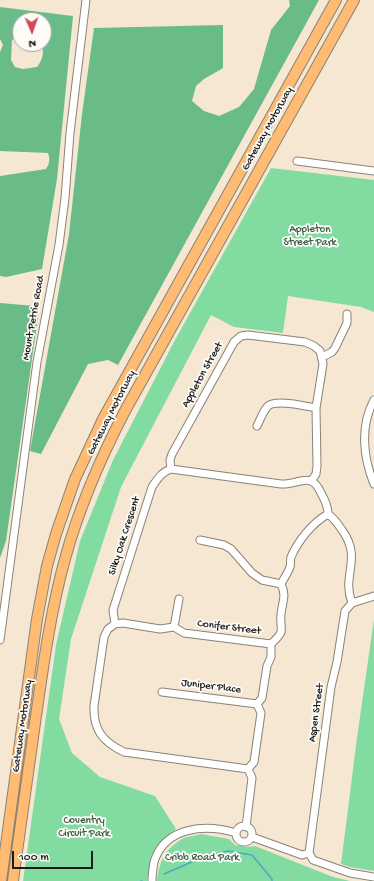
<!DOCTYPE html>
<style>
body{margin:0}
#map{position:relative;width:374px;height:881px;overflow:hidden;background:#f6e7d2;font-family:"Gochi Hand",sans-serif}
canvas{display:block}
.north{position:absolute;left:12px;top:12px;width:40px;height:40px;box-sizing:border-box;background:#fdfcf7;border:1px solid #a3a29f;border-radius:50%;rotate:178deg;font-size:11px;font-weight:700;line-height:16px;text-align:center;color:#1c1c1c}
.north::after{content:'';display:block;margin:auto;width:14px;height:18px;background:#d1495b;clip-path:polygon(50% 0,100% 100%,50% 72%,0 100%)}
.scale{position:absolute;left:12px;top:851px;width:81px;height:18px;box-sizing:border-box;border:2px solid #1c1c1c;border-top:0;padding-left:5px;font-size:12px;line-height:14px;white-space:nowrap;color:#1c1c1c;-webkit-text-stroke:3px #fdfcf7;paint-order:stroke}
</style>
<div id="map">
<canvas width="374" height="881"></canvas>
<div class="north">N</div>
<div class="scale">100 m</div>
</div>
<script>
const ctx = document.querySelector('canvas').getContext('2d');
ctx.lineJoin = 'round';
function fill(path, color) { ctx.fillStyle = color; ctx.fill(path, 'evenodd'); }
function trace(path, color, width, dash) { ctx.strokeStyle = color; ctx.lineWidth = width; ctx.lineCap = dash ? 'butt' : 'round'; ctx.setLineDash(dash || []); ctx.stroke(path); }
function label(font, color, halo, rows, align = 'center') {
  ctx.font = font + ' "Gochi Hand",sans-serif'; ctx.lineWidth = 3.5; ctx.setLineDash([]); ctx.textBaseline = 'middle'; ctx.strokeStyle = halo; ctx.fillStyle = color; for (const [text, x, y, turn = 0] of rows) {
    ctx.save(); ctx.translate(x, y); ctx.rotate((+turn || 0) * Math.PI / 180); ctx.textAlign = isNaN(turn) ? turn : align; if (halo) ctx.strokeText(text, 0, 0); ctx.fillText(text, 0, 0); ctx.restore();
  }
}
const green = new Path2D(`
 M271,168l103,12v132l-13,-5 -73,-11 -5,37 -49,-6 -23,-12 -90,172 -50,152 -12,80 13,34 28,24 55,19 21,33c-20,15 -25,28 -29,52h-124l33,-236 24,-104 33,-81 62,-120z
 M374,619v252l-24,-4 -9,-3 16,-126z
 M201,834l28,5 6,6 11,2 9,-1 78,31 17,4h-193c2,-19 8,-32 25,-42 5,-3 13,-3 19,-5z`);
const forest = new Path2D(`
 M289,0h30l-201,365 -10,-5 -20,4 -47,90 -11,-3 39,-217 13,-120 12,-86 129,-3v43l-19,11 -8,7 -4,15 12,10 15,5 20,-9 15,-18 17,-59 19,-24z
 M0,7l73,9 -16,163 -15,90 -36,8 -6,-1v-100l46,-7c4,-6 4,-10 2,-16l-48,-2v-99l3,-7 -3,-6zM20,20h24v24h-2c2,10 1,15 -5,23l-14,2 -8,-2 -4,-7 1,-20 8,-5z
 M0,303l35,3 4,4 -33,231 -6,17z`);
const stream = new Path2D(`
 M164,874l37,-16 27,-7 24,4 20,24v2
 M141,881h1`);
const minor = new Path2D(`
 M297,161l77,10
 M322,357l10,-5 3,-4 12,-25v-9
 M374,400c-14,26 -11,57 0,84
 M257,426c3,-6 6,-15 11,-20 8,-7 38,0 48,2
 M171,469l-1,-9 2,-6 62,-112 7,-6 7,-1 57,7 9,4 6,5 3,13 -7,44 1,58 -1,8 -4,6
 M200,540l24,5 7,4 21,24 10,7 19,4
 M115,624l8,-1 37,6 14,-2 10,6 87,11
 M174,627l5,-28
 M0,640l37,-278 22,-117 6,-47 5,-65 16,-133
 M162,692l95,12
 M248,769l-124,-17c-21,-10 -31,-22 -30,-46l10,-69 4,-8 7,-5 -2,-14 39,-123c5,-7 9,-15 19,-18l110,15c18,1 30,-14 40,9 4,7 7,13 7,21 6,4 10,10 14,16 21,29 -1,45 10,73
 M236 834a8 8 0 1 1 16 0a8 8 0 1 1-16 0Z
 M246,827l6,-49 -4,-9 6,-7 7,-49 -4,-9 5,-6 5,-32 4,-9v-13c3,-3 8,-7 10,-12 1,-5 -1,-12 0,-17 1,-14 6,-18 0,-31 3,-6 7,-11 9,-17 1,-3 0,-7 1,-10 7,-16 21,-34 37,-43
 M252,837l50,18 7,-2 4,7 37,13 24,4
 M309,853l22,-166 6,-25 8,-51 7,-8 22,-7
 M152,881c0,-6 1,-13 2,-19 11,-36 52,-38 82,-29`);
const highway = new Path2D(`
 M1,881l36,-262 10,-53 9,-32 19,-55 28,-60 233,-419
 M13,881c7,-53 15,-106 22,-158 8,-55 15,-110 30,-164 14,-52 36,-102 61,-150l228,-409`);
const streetNames = [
 ["Gateway Motorway",268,129,-61],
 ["Mount Petrie Road",34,318,-80],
 ["Appleton Street",203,375,-61],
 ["Gateway Motorway",112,413,-63],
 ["Silky Oak Crescent",125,536,-72],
 ["Conifer Street",229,628,7],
 ["Juniper Place",211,687,7],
 ["Aspen Street",317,713,-82],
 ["Gateway Motorway",23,726,-82]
];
const parkNames = [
 ["Appleton",310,230],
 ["Street Park",310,243],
 ["Coventry",84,821],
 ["Circuit Park",84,834],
 ["Cribb Road Park",202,858]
];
fill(green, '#82dca2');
fill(forest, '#69bc88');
trace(stream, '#49a9c8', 1.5);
trace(minor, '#898277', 9);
trace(highway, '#898277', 12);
trace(minor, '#fff', 7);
trace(highway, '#ffbb71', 10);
label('11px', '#1c1c1c', '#fdfcf7', streetNames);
label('11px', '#405f4b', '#fdfcf7', parkNames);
</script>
